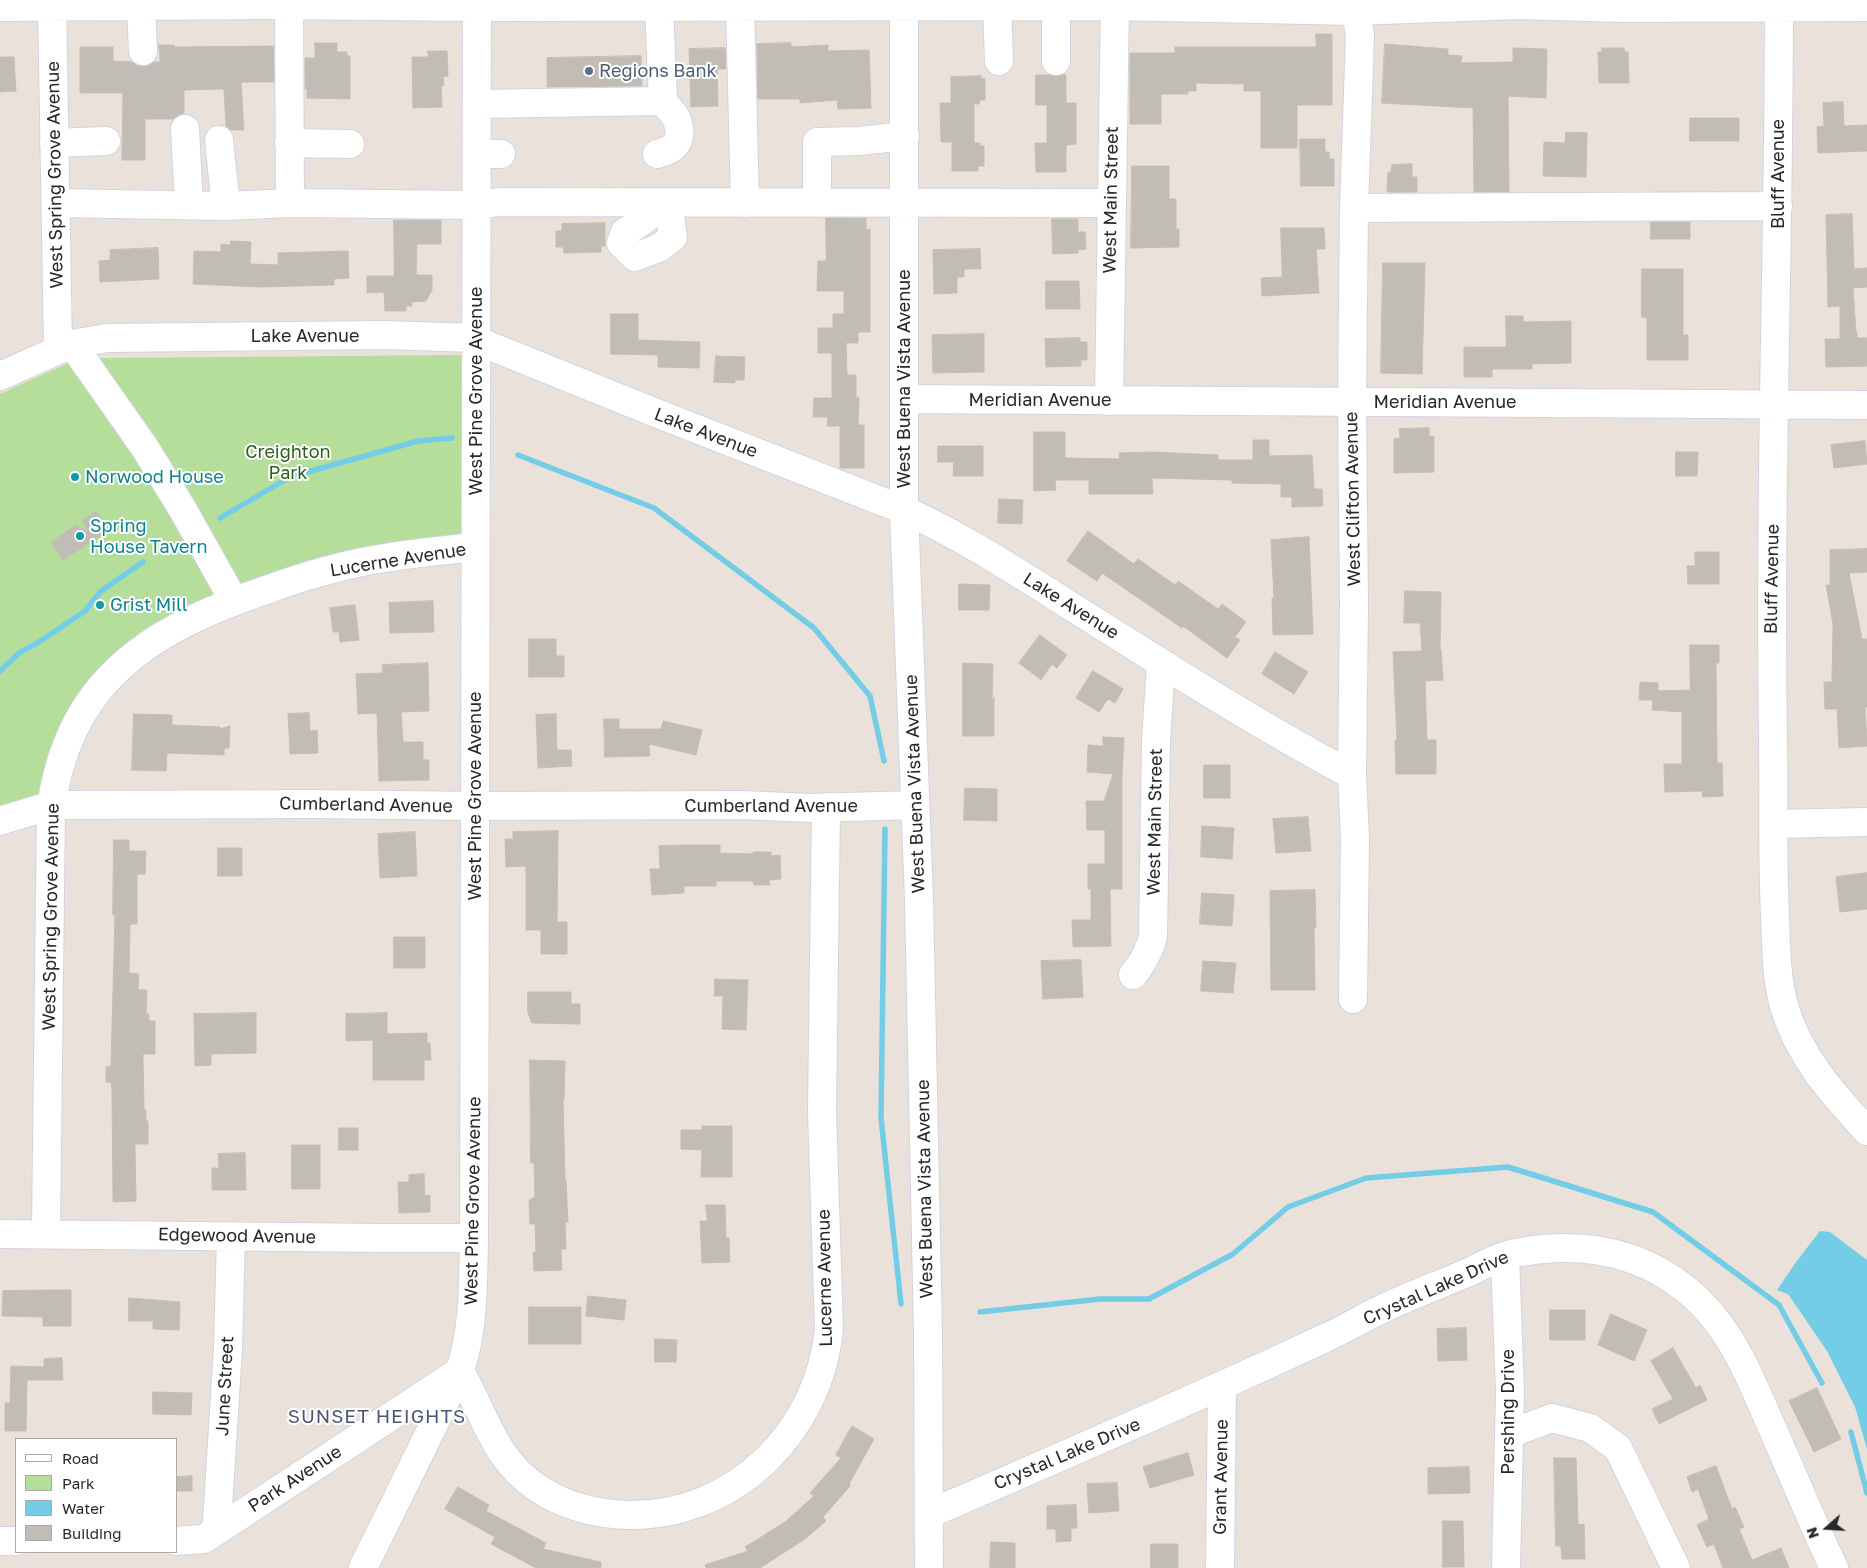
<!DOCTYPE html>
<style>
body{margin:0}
#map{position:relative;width:1867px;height:1568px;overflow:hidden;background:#eae2da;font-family:"Golos Text",sans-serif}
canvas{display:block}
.legend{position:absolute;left:15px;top:1438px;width:162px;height:115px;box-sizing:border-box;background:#fff;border:1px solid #a9a9a9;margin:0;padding:6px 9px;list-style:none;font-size:15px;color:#282828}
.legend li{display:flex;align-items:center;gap:10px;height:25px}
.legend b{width:25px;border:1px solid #a9a9a9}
.north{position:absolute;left:1802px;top:1503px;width:50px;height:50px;-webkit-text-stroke:4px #fff;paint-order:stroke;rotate:251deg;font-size:14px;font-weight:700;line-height:20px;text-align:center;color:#282828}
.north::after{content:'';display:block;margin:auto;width:18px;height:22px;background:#282828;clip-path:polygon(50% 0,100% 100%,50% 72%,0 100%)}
</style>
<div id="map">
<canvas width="1867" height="1568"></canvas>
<ul class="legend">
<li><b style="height:6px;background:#fff"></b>Road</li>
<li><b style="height:14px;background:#b4de9a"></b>Park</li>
<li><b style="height:14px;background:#73cde7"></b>Water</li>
<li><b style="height:14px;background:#c2bcb7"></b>Building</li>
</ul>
<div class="north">N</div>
</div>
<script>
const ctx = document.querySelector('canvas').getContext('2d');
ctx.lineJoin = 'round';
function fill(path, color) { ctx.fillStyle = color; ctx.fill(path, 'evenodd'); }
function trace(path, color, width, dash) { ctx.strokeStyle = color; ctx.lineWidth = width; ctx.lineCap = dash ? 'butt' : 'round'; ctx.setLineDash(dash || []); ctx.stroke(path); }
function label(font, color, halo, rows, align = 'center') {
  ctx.font = font + ' "Golos Text",sans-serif'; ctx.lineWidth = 4; ctx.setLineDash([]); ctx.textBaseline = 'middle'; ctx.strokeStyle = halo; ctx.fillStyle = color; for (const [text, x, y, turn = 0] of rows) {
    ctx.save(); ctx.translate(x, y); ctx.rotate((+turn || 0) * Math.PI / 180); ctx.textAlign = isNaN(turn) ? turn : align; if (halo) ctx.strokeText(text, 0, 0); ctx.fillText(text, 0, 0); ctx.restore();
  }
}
const green = new Path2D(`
 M467,355l1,185 -227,50 -141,-232z
 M73,361l61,90 70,118 11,31 -116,70 -57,129 -42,13v-418z`);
const water = new Path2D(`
 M1820,1231l10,1 37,28v189l-12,-42 -28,-56 -39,-57 -11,-4 19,-28z`);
const stream = new Path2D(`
 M518,455l136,53 160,120 56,68 14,65
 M220,518l70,-41 128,-36 34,-3
 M0,671l19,-18 20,-11 46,-31 16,-20 42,-29
 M885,829l-4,289 20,186
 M980,1312l120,-13h49l84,-45 55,-47 78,-29 142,-11 145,45 126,93 43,78
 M1851,1432l16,61`);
const building = new Path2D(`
 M1316,34h16v71h-35v43h-36v-57h-17v-7l-48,-1v8h-8v3h-27v30h-31v-71h45v-6h141z
 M315,43h22v9h10v4h3v43l-43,-1v-9h-2v-31h10z
 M791,43v4l37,-2v6l41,-1 2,58 -33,1 -1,-9 -37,3v-4h-42l-1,-55z
 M1385,44l63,5v6l14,1 -1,7 52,-1v-14l34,1 -1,49 -38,-2 1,96h-35l-1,-84 -91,-5z
 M159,45h15l1,2 99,-1v36h-33l3,48h-13l-5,-4 -2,-37 -40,1v23l-7,3 -4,3h-28v41h-23l1,-67h-43v-46h33v14l19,1 4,3 7,2 11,-5h6z
 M725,48l1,21h-9l1,37 -27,1 -2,-58z
 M1602,48h22l1,4h3l1,31h-30l-1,-31h4z
 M428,51h19l1,25 -5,1 1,9h-3l1,21 -29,1 -1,-51h16z
 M641,56l1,30 -95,1v-29z
 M0,57h14l2,34 -16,1z
 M1036,75h30v28h10v41l-10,1v27h-30l-1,-29h12v-38h-11z
 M981,76v2l4,1v21h-5l-1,4h-5v39h6v3h4v20h-6v5h-26v-29h-11l-1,-39h11v-26z
 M1843,102l1,24 23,-1v26l-49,2 -1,-26 7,-1 -1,-23z
 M1690,118h49v23h-49z
 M1566,132l21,1 -1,44 -43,-1 1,-34 21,1z
 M1300,139h25v13h4v7h5v27h-33z
 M1412,164v13h5v15h-30l1,-20h3l1,-7z
 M1132,166h37v33h7v30h3v18l-48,1z
 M1852,214l2,55 13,-1v19l-14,1 3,44h1v6h10v28l-41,1 -1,-28h15v-33l-12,1 -2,-92z
 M826,218h40v12l4,-1v103h-12v11h-12l1,32h9v22l3,1 -1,27h6v43h-24v-42h-13l1,-9h-15l1,-19h18v-45h-14v-25h15v-14h11v-23h-27l1,-30h8z
 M1052,219h26v13h7l1,17 -8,1v3l-25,1z
 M394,220h47v24h-24l-1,31h16v15l-6,11 -14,1v4h-6v5h-21l-1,-19 -17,1v-17h27z
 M1651,222h39v17h-39z
 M605,223v23h-4v6l-37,1 -1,-6h-7v-16h6v-7z
 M1281,228h43l1,21h-9l3,44 -57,3 -1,-18 21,-1z
 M231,241l20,1 -1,22 28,1v-12l70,-2 1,27 -15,1v6l-73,2 -68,-3 1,-33 27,1v-8l9,1z
 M158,248l1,31 -59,3 -1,-21 11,-1v-10z
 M980,249l1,20h-17v8h-7v16l-23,1 -1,-44z
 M1383,263h42l-3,111 -41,-1z
 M1642,269h41v66h5v25h-41v-42l-5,-1z
 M1046,281h33l1,28h-34z
 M611,314h27v26l62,2 -1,26 -41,-1v-12l-47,-1z
 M1506,316h17v6l48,-1v42l-39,1v5h-40v8h-28v-30h42z
 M984,334v38l-51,1 -1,-38z
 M1080,338v4h7v18h-6v6l-35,1 -1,-28z
 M716,356l29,1 -1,23h-9v3l-21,-1z
 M1429,428v9l5,-1v36l-40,1v-34l6,-1 -1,-9z
 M1034,432h31v26l55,1 -1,-6 33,-1 66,3v5h35v-20h16v16l43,-1 2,34h8l1,17 -31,1v-10h-11v-13l-49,-1v-3l-80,-2 1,16h-64v-14h-34l1,10 -22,1z
 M1865,441l2,23 -33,4 -3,-23z
 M938,446h45v30h-30l1,-14h-16z
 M1676,452h22l-1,24h-21z
 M999,499l24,1 -1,24 -24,-1z
 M96,511l13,19 -46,30 -12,-18 25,-17 12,7 -5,-11z
 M1088,531l46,33 4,-5 37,26 3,-4 40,28 4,-5 24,18 -11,15 5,3 -13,18 -44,-32 -1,2 -80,-55 -5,8 -30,-20z
 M1309,537l4,97 -40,1 -1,-37h2l-3,-58z
 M1867,549v23l-18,1 13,66h5v68h-2l2,39 -28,2 -2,-39h-12l-1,-27h8l1,-58 -7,-39h4v-35z
 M1695,552h24v32h-31l-1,-18h8z
 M959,584l31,1 -1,25h-30z
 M1405,591l36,1 -1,58h1l2,30 -18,1 2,59h9v34h-40l-1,-34h2l-4,-88 29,-1 -2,-28h-16z
 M433,601l1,31 -44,1 -1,-30z
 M355,605l4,35 -19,2 -1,-10h-6l-3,-24z
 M1040,635l27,20 -10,13 -5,-4 -11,16 -22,-17z
 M529,639h27v17h8v21h-35z
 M1690,645h29v18h-3l1,100h5l1,33 -20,1 -1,-6 -37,1 -1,-28h18v-52l-30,-2 1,-10h-14l1,-18 18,1v8l32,-1z
 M1275,652l33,20 -14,22 -32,-20z
 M428,663l1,48 -28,1 2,30h20v18h6v20l-50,1 -2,-68 -19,1 -2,-40 27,-1 -1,-8z
 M963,663l30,1 -1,36 2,-3v39h-31z
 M1093,671l30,18 -8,14 -7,-4 -9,13 -23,-14z
 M309,713l1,18 7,-1 1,23 -28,1 -2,-40z
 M134,714l38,1v10l48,2v2l10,-3 -1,22h-5v7l-57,-2 -1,18 -34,-1z
 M556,714l1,36h14l1,16 -34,2 -2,-53z
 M604,719h15v10h42l2,-8 39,9 -6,25 -47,-11 1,12 -45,1z
 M1103,737l21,1 -2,36v115h-12l1,57 -38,1 -1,-27h19v-31h-3v-25h17v-34h-18l-1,-29h18l9,-27 -26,-2 1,-27 15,1z
 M1204,765h26v33h-26z
 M965,788l32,1v32l-33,-1z
 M1308,817l3,34 -35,2 -3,-34z
 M1202,826l32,2 -2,31 -31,-2z
 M558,831l-1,91h10v32h-26v-24h-15v-64l-20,1 -1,-28h8v-7z
 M415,832l2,44 -37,2 -2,-44z
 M114,840h15v11h17l-1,23h-8v50h-7l-1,49 10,1 -1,16h9l-1,24h3v7h6v33h-12l1,56h2v11h2v23h-13l1,57 -23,1 -1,-112 -1,-8h-5v-15l5,-1 4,-151h-2z
 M688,845h32v8l33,1v-2h18v4l9,-1 1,24 -12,1 1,5h-16l-1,-4h-37v5h-32v7l-32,2 -2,-26h10l-1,-23z
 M218,848h24v28h-24z
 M1867,873v36l-27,3 -4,-35z
 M1315,890l1,37 -2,1 1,62h-44l-1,-99z
 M1202,893l32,2 -2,31 -32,-2z
 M394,937h31v31h-31z
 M1081,960l2,37 -40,2 -2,-38z
 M1203,961l33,2 -3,30 -32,-2z
 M715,979l33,1 -2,50 -24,-1 1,-33h-8z
 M528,992h43v12h9v20l-48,-1 -4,-10z
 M256,1013v40l-45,1v11l-16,1 -1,-52z
 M387,1013v21l40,-1v10h3l1,17h-7v20h-51v-40l-27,1v-27z
 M530,1060l35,1 -1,38h-1l2,81h1l2,42h-3l1,27h-5l1,21 -28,1 -1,-19h3l-1,-28h-5l-1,-24 6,-3 -1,-34h-3z
 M702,1126h30v51h-31l1,-27 -21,-1v-19h21z
 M339,1128h19v22h-19z
 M292,1145h28v44h-28z
 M245,1153l1,37h-34v-22h7l-1,-14z
 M424,1174l1,22 5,-1v17l-31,1 -1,-31h11v-7z
 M706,1205h19l1,33h3l1,24 -28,1 -2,-42h7z
 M52,1290h19v36h-28v-9l-41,-1 1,-25z
 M588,1296l38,4 -2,20 -38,-4z
 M129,1298l51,4 -1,28 -26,-1v-8h-24z
 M529,1307h52v37h-52z
 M1550,1310h35v30h-35z
 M1611,1314l36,16 -13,31 -36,-16z
 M1466,1328l1,32 -29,1 -1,-32z
 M655,1339l22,1 -1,22h-21z
 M1673,1348l23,40 4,-3 7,15 -48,24 -7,-15 21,-10 -22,-38z
 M62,1358l1,22h-36l-1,51h-21v-28h5l1,-37 33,1v-8z
 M1817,1388l24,51 -27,13 -25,-51z
 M153,1392l39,1 -1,22 -38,-1z
 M852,1426l22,13 -25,45 1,2 -27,31 3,4 -21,18 -45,29h-54l-1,-3 43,-14 -3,-4 40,-25 29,-26 -4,-3 31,-35 -5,-3z
 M1188,1453l6,22 -44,13 -7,-21z
 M1554,1458h22l2,67 6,-1 1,35h-23l-1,-13h-5z
 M1716,1466l16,43 3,-2 9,20 -5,2 13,31 29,-12 8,20h-66l-9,-24 -7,3 -10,-22 12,-6 -11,-30 -6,3 -5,-15z
 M1469,1467l1,26 -42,1v-26z
 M192,1476v15h-16v-14z
 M1117,1483l2,28 -30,2 -2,-29z
 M458,1487l31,18 -3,6 60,32 -3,6 58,13v6h-65l-45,-24 4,-7 -50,-28z
 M1076,1505l1,23h-6v13l-15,1v-13h-9v-23z
 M1443,1521h20l1,46h-21z
 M991,1542l24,1v25h-25z
 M1151,1544h27v24h-27z`);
const minor = new Path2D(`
 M52,0l6,349
 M904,0v510l15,390 9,433 1,235
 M1779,0c0,246 -10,493 -6,739 1,58 -1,117 2,175 1,30 1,63 9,92 15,51 48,87 83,125
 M289,5l1,198
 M141,6l2,45
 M997,6l2,55
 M1056,6v55
 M0,7l269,-2 208,2 636,-1 243,5 161,-6 108,3 242,-1
 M740,7l5,196
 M477,104l186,-3 -4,-94
 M185,129l4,76
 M219,140l7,66
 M54,143l52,-2
 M289,143l61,1
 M477,154h24
 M657,154c18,-4 27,-14 20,-34 -3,-7 -10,-13 -14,-19
 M56,203l170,3 64,-3 187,2 22,-3 612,1
 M662,203c-11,13 -22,21 -37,29l-4,11 14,14 24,-9 14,-11 -5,-34
 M817,203v-61l42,-1 46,-5
 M1354,208l424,-2
 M72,344l73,104 38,62 51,91
 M0,376l72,-32 35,-6 277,-3 92,3 9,6 171,69 248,97c64,29 122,68 181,105 87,55 175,111 267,160
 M904,399l963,6
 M1109,401l6,-401
 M0,821l42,-13 21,-3 249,-1 163,2 267,-1 69,3 104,-3
 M1774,824l93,-2
 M1133,975c10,-12 16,-24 20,-38l3,-196 5,-78
 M1353,999l2,-160 -3,-64 2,-170 -2,-203 2,-194 6,-172 -4,-25v-11
 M46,1233l5,-426c6,-40 18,-78 43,-111 43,-57 110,-85 175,-107 38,-14 77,-25 116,-31 30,-5 60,-8 90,-11
 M0,1234l384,4h90
 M1505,1256l5,136 -4,176
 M1509,1434l43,-16 38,10 28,20 58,120
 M929,1514c133,-58 267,-115 398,-177 18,-8 34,-18 51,-26 28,-14 56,-24 84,-36 18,-7 35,-19 53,-22 63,-12 123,-3 173,38 41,34 61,83 81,130 22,49 42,99 65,147
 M210,1535l6,-6 1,-6 11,-175 3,-112
 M0,1541h16
 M176,1541l28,-2 256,-168c25,44 34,89 79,118 27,18 59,25 90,26 106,1 190,-83 200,-186l-7,-218 4,-304
 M363,1568l97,-197c14,-43 13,-88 14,-133l3,-1238
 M1220,1568l2,-182`);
const markers = [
 [589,71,5,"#5c6f8a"],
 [75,477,5,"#0f9aa8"],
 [80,536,5,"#0f9aa8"],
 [100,605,5,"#0f9aa8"]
];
const serviceNames = [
 ["Regions Bank",599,71]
];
const streetNames = [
 ["Bluff Avenue",1778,174,-90],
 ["West Spring Grove Avenue",55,175,-91],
 ["West Main Street",1111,200,-89],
 ["Lake Avenue",305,336],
 ["West Buena Vista Avenue",904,379,-90],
 ["West Pine Grove Avenue",476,391,-90],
 ["Meridian Avenue",1040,400],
 ["Meridian Avenue",1445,402],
 ["Lake Avenue",706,433,21],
 ["West Clifton Avenue",1353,499,-91],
 ["Lucerne Avenue",398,560,-9],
 ["Bluff Avenue",1772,579,-89],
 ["Lake Avenue",1071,606,32],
 ["West Buena Vista Avenue",915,784,-92],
 ["West Pine Grove Avenue",475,796,-90],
 ["Cumberland Avenue",366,805,1],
 ["Cumberland Avenue",771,806],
 ["West Main Street",1155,822,-89],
 ["West Spring Grove Avenue",51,917,-89],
 ["West Buena Vista Avenue",925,1189,-91],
 ["West Pine Grove Avenue",473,1201,-89],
 ["Edgewood Avenue",237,1236,1],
 ["Lucerne Avenue",825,1278,-91],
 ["Crystal Lake Drive",1436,1288,-24],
 ["June Street",225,1386,-87],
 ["Pershing Drive",1508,1412,-90],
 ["Crystal Lake Drive",1067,1454,-23],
 ["Grant Avenue",1221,1477,-89],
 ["Park Avenue",295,1479,-33]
];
const parkNames = [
 ["Creighton",288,452],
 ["Park",288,473]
];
const cultureNames = [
 ["Norwood House",85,477],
 ["Spring",90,526],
 ["House Tavern",90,547],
 ["Grist Mill",110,605]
];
const neighbourhoodNames = [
 ["SUNSET HEIGHTS",377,1417]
];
fill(green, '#b4de9a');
fill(water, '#73cde7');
trace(stream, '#73cde7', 5.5);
fill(building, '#c2bcb7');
trace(building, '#c5beb4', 1);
trace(minor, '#d0d4e0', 30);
trace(minor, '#fff', 28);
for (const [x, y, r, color] of markers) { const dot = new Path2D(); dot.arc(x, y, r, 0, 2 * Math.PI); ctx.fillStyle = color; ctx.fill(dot); trace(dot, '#fff', 2); }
label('18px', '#4e5e75', '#fff', serviceNames, 'left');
label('18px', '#282828', '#fff', streetNames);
label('18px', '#2e601d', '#fff', parkNames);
label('18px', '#0d838f', '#fff', cultureNames, 'left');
ctx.letterSpacing = '1px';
label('19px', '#4c5576', '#fff', neighbourhoodNames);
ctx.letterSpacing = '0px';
</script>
